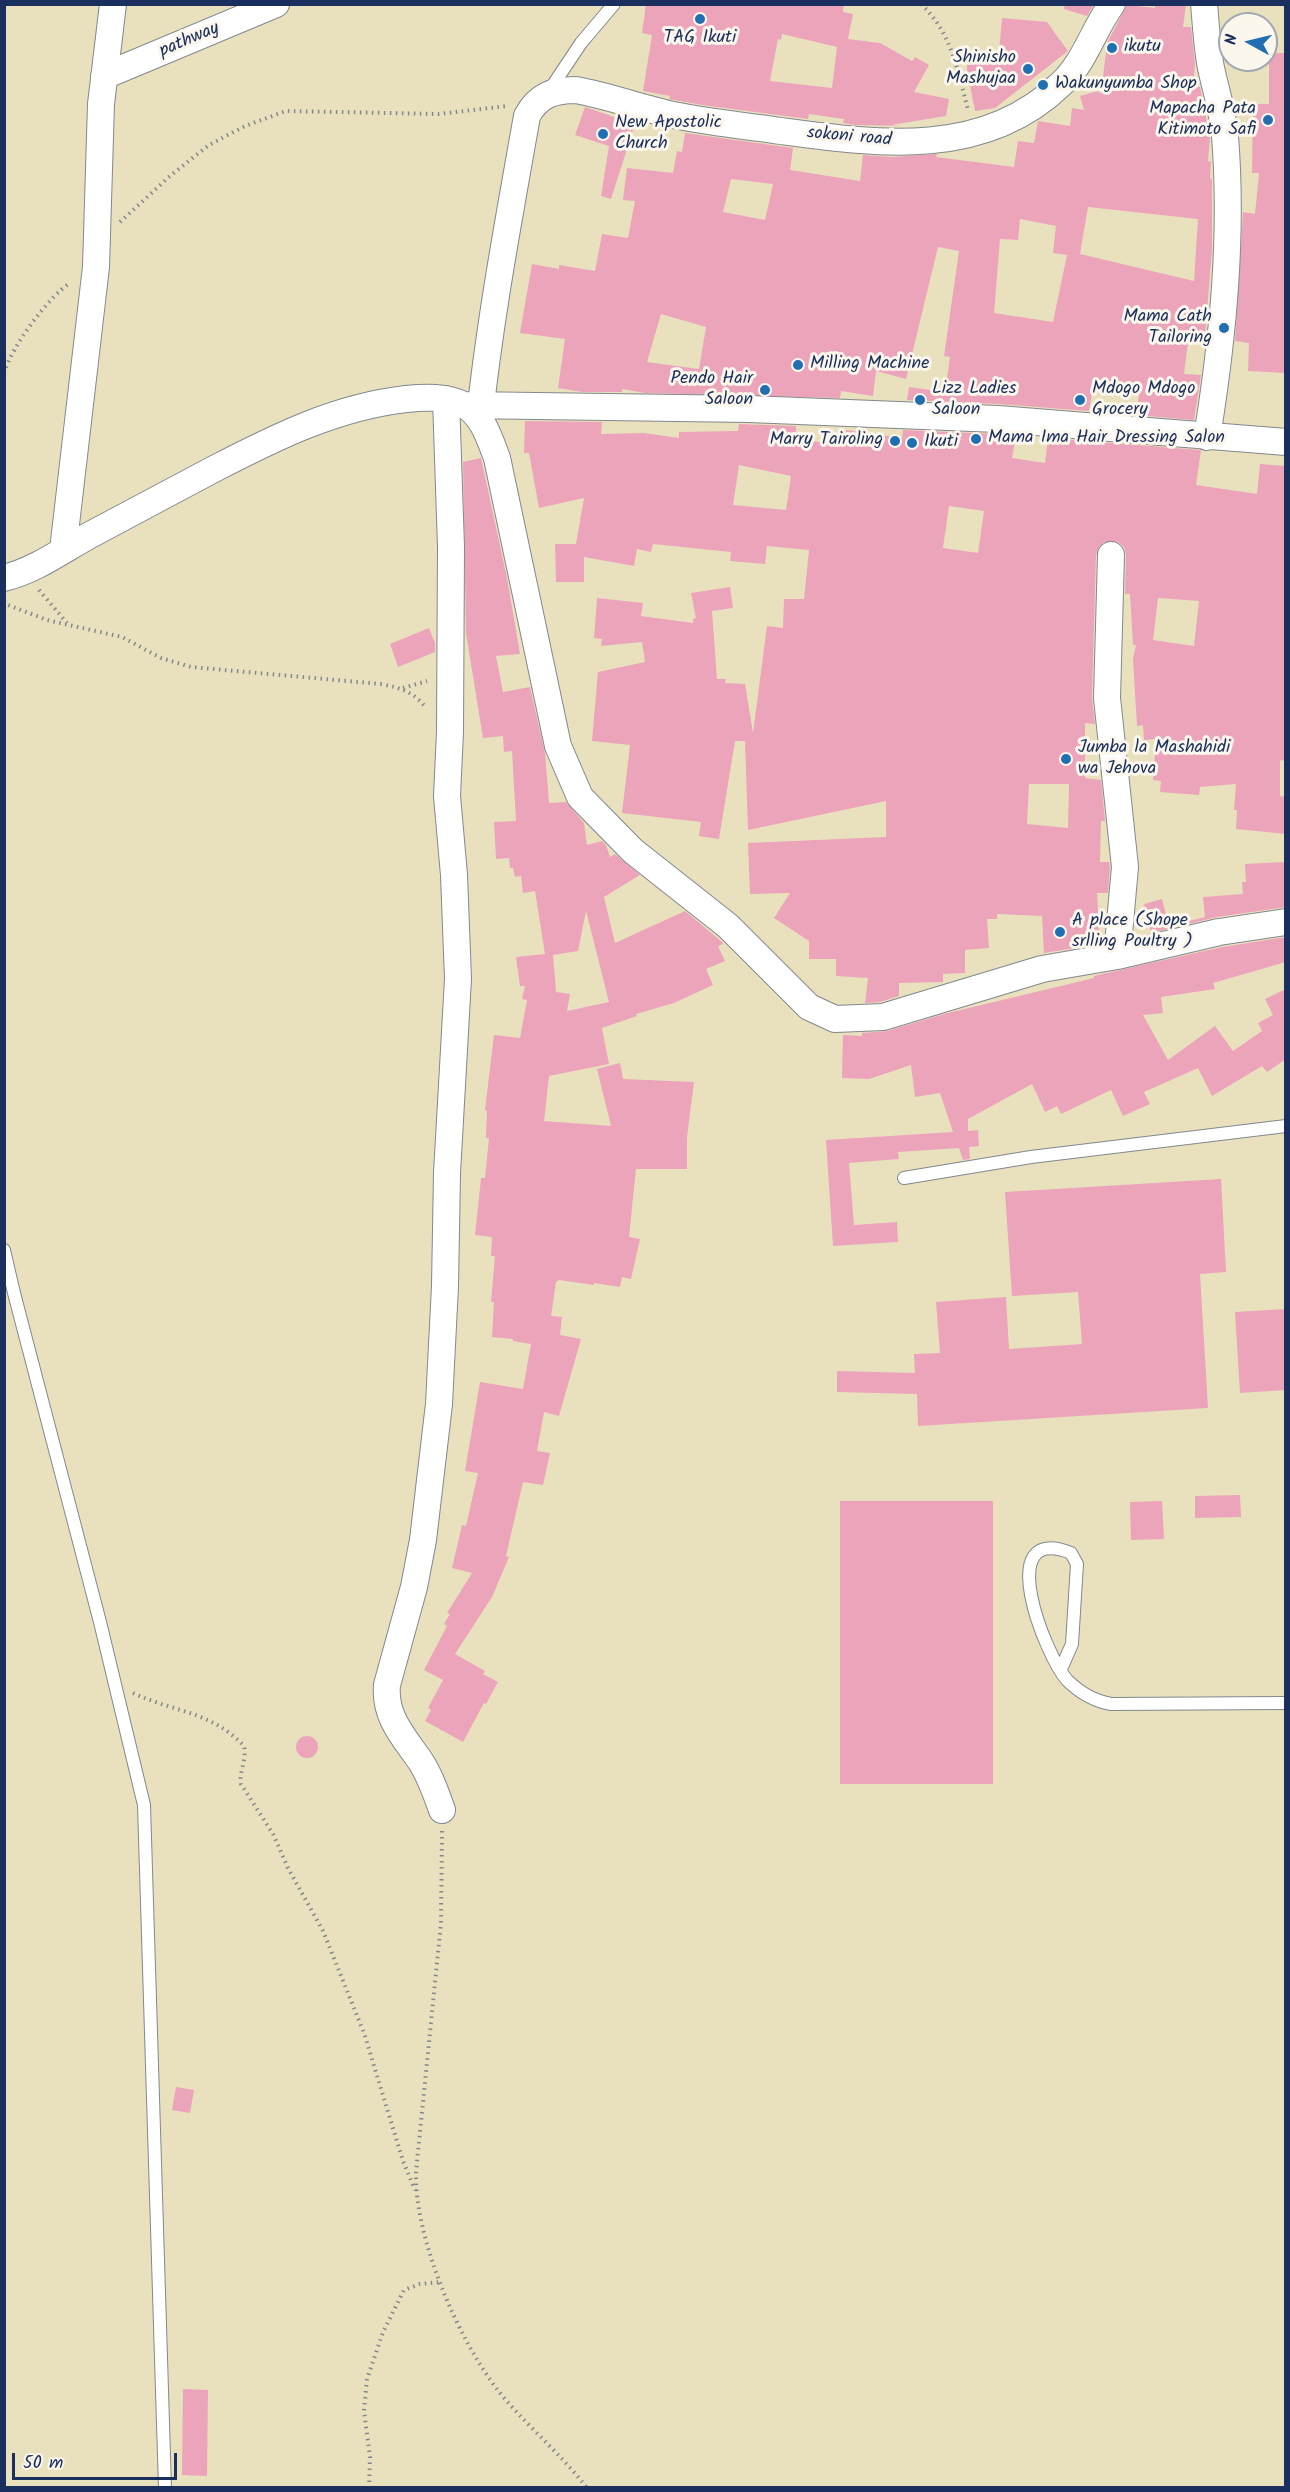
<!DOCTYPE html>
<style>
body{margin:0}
#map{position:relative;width:1290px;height:2492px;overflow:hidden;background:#e9e1bd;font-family:Kalam,sans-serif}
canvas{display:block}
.frame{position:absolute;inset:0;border:6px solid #1b2f5e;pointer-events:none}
.north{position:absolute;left:1218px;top:12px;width:60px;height:60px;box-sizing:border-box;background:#fbf7ec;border:2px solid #a1a7b3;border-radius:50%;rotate:278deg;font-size:16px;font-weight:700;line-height:24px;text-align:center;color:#1b2f5e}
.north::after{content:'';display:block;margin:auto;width:21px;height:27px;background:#1f6fb2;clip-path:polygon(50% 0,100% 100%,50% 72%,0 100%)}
.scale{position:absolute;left:12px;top:2453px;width:165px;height:27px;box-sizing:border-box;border:3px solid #1b2f5e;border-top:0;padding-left:8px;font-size:18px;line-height:21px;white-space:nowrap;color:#1b2f5e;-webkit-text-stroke:4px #fbf7ec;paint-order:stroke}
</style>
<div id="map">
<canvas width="1290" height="2492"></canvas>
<div class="frame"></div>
<div class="north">N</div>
<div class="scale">50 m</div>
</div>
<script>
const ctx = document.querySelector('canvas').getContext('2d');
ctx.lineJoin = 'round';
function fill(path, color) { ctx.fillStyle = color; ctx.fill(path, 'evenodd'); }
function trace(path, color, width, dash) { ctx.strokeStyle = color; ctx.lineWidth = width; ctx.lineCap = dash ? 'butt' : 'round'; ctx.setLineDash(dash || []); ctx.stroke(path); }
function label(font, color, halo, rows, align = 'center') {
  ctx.font = font + ' Kalam,sans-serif'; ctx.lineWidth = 6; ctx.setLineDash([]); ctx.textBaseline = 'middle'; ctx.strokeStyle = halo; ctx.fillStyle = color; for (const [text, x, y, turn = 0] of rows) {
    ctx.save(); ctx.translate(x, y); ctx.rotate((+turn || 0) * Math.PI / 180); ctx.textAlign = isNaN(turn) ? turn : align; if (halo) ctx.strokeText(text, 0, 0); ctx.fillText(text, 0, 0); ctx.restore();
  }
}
const building = new Path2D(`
 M646,4h198l-1,8 10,2 -5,25 32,4 32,18 3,-4 14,8 -15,27 35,7 -3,17 -55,9 10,1 -45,-1 -13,-2 1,-4 -35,-5 -1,5 -106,-14 -33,-6 1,-3 -27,-5 9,-56 -10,-2zM782,34l55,13 -5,41 -62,-7 8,-42 3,1z
 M1065,4h29l-7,12 -23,-7z
 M1155,4h31l-3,23h8l4,36 -2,24h7l10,50 -2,24 3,1 -1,16 2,1v70l-7,87 -16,-2 -5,40 17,1 -7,45 -58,-5 4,-27 -46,-6 -5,29 -90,-7 -92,-4 2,-13 36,5 5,-35 -6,-1 15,-105 -21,-4 -32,132 -30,-8 -3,25 -32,-5 -1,7 -195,-5 -23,-4v3h-40l-24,-4 7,-49 -45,-6 12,-69 27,5v-4l36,6 7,-37 26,4 7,-37 -12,-1 4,-32 46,5 4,-22 5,1 3,-19 108,15 -3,22 70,11 3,-26 29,2 45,-3 -1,3 78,10 4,-26 16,2 4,-22 32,5 2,-18 12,2 -4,-14 18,-5 3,3 6,-51 20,-38 28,3zM731,179l42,5 -8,36 -42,-8zM1088,207l110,12 -4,62 -114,-27zM1020,219l36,7 -3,27 14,2 -14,67 -59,-9 6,-74 18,1zM661,314l45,13 -7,42 -52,-7z
 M1002,18l45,4 21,29 -73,57 -20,3 -8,-42v-16l32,-1z
 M1269,53h17v320l-38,-2 1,-28 -14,-2 8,-129 12,2 4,-41h-7l1,-69h16z
 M585,107l50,17 -24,75 -10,-3 8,-50 -34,-11z
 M525,421l77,1 -1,12 43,-1 35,5v-6l59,-1 1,-7 57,2v13l48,6 2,-15 56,8 1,-8 96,4 -1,5 17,3 -3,16 33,5 3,-25 153,12 -5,35 61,9 3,-30 26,2v295l-6,-1v36l6,1v37l-50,-5 1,-19h-3l2,-26 -36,3 -1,8 -39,-3 1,-11 -8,-1 3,-41 -12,1 -1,-15 -6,1 -4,-67 3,-14h-3l-3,-51h-5l1,-39 -2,-8 -6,-5h-14l-5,5 -3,8 -4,143 3,26 -10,-1v55l16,2 4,41h-4l-1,41h9l1,5 -2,26h-11l3,51 -56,9 -2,-37 -45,-2v5h-10l2,29 -24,2v23l-22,1v8l-44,1v13l-19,6 -15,1 3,-25 -32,-2v-17h-27v-18l-35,-23 16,-25 -40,1 -2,-51 138,-6v-36l-138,29 -3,-89h-10l-16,98 -20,-3 2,-14 -79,-9 8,-68 -38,-4 6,-69 47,-10 -3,-20 -41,4 1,-7 -8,-1 3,-40 46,5 -2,13 52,7v-4l3,-1 -5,-25 39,-6 3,21 -21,3 5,68h9l-1,4 20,1 8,49 14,-107 16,2 1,-29h20l5,-49 -42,-4 -2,18 -35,-3 1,-9 -78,-8 -2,8 -14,-3 -3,17 -50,-9v25h-28l-1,-38h21l8,-46 -45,10 -10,-55h-5zM739,465l52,11 -5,34 -53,-5zM949,506l35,5 -6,42 -35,-5zM1158,598l41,3 -5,45 -41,-6zM1029,784h40l-1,44 -41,-4z
 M481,458l26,120 13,76 -24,2 7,36 27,-5 15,66 4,50 17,-1 18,21 3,22 15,-4 4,4 4,12 5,-3 25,21 -36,22 11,46 70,-32 37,31 1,2 -5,2 7,15 -19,8 7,16 -39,18 -38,11 1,2 -35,12 7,36 -60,12 -5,45 67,5 -14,-57 23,-6 3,16 71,3 -7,55v32h-51l-7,68 11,2 -9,40 -9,-2 -2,10 -26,-4v2l-35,-5 -3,2 -5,34 11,1 -2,18 21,4 -22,77 -15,-4 -7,39 13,2 -7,32 -20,-3 -17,74 3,1 -17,40 -37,57 30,17 -2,3 15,8 -12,22 -2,-1 -21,39 -38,-21 6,-11 -3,-2 15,-28 -19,-10 23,-44 -3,-2 6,-10 -3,-1 25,-40 -20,-5 10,-43 4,1 12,-53 -13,-2 15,-89 43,7 8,-45 -18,-3v-2l-21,-2 2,-35h-3l4,-46h-4l1,-19 -17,-2 6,-57h4l4,-40h-3l1,-27 -2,-1 9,-75 26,3 7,-38 -5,-1 3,-13h-5l-4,-29 29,-3 -10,-63 -12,2 -2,-17 -6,1 -2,-9h-3l-1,-10 -13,1 -2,-37 22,-1 -4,-70 -8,1 -1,-16 -20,2 -17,-105 -3,-171zM586,911l23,91 -42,9 3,-17 -14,-2 -3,-37 25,-4z
 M429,628l6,15v9l-37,15 -8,-23z
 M1286,862v45l-69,10 -66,16 -7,-29 18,-5 7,27 36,-9 -2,-20 40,-3 -1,-12h4l-1,-18z
 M1286,937v25l-73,21 2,6 -54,8 2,16 -20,2 25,45 47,-34 18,25 29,-20 -4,-8 15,-8 -8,-16 21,-10v70l-19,13 -5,-6 -50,30 -14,-28 -54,24 6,12 -27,12 -12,-26 -50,24 -4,-8 -12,6 -13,-28 -64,35v12l10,-1 1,16 -10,1 1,12 -7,1 -4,-12 -61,4 1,7 -50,4 5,62 43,-3 1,20 -65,4 -7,-106 127,-8 -13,-39 -25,4 -4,-32 -42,14 -27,-1 1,-43 19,1v-3l25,-2 57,-17 150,-36v-2l8,-2 120,-27z
 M1221,1179l5,93 -26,2 8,134 -290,18 -1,-32 -80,-2v-21l78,2 -1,-19 26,-1 -4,-51 70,-5 3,52 73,-5 -4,-52 -66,4 -7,-104z
 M1286,1309v81l-46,3 -5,-81z
 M1240,1495l1,22 -46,1v-22z
 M840,1501h153v283h-153z
 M1162,1501l2,38 -33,1 -1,-38z
 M296 1747a11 11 0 1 1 22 0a11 11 0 1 1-22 0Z
 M176,2087l18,3 -4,23 -18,-3z
 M183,2389l25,1 -1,86 -25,-1z`);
const path = new Path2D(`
 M921,4c31,29 37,68 47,106
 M120,222l50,-46 39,-31 36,-19 41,-15 153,3 68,-8
 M4,373c7,-25 44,-76 66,-90
 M39,590l28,33
 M4,601l4,4 39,15 75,17 39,21 30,9 190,17c20,4 33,8 45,24
 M403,688l24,-7
 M133,1693c40,19 78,18 111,53 3,15 -5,25 -3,38l32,50 15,34 35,63 41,102 39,128 12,29
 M442,1831l-1,92 -25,249c-2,65 43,170 84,221 27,33 61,61 87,95
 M369,2488l1,-31 -6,-46 3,-32 16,-47 21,-42 16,-6 21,-2`);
const service = new Path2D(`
 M549,91l32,-48 33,-39
 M904,1178l127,-21 255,-31
 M4,1250l10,43 86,329 44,183 21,683
 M1061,1669l11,-25 5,-80 -6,-11c-79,-31 -26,102 -4,127 12,12 27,21 44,24l175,-1`);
const minor = new Path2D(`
 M1204,4c2,21 3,44 7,64 5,23 12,45 14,68 8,101 -2,201 -18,301
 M104,76l172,-72
 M465,405l284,4 249,10 288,23
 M481,405c11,-97 29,-193 46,-289 11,-21 27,-26 49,-26 33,6 65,18 97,25 36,7 72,11 108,16 97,13 203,28 280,-47 24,-22 32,-54 51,-80
 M63,550l33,-283 5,-163 12,-100
 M1111,555l-4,143 18,169 -8,89
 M4,578c32,-8 57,-27 86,-43 41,-22 83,-44 124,-66 62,-32 122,-62 192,-70 19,-2 40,-3 58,6 19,10 26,35 33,53l61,288 22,51 53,54 95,75 81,81 26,12 48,-2 159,-48 75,-13 102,-24 67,-10
 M442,1810c-6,-17 -12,-34 -21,-48 -17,-25 -37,-45 -34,-77l27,-98 9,-47 16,-136 6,-118 2,-113 11,-194 -4,-104 -7,-79 3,-64 1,-185 -5,-148`);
const markers = [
 [700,19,6,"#1f6fb2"],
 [1112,48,6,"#1f6fb2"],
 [1028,69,6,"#1f6fb2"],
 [1043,85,6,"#1f6fb2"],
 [1268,120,6,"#1f6fb2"],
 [603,134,6,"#1f6fb2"],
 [1224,328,6,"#1f6fb2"],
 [798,365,6,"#1f6fb2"],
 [765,390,6,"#1f6fb2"],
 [920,400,6,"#1f6fb2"],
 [1080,400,6,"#1f6fb2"],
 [976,439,6,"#1f6fb2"],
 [895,441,6,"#1f6fb2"],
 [912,443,6,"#1f6fb2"],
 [1066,759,6,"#1f6fb2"],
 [1060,932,6,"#1f6fb2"]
];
const poiNames = [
 ["TAG Ikuti",700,39,"center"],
 ["ikutu",1124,48],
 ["Shinisho",1016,59,"right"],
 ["Mashujaa",1016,80,"right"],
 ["Wakunyumba Shop",1055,85],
 ["Mapacha Pata",1256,110,"right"],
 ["Kitimoto Safi",1256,131,"right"],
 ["New Apostolic",615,124],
 ["Church",615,145],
 ["Mama Cath",1212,318,"right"],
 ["Tailoring",1212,339,"right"],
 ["Milling Machine",810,365],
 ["Pendo Hair",753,380,"right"],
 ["Saloon",753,401,"right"],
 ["Lizz Ladies",932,390],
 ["Saloon",932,411],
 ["Mdogo Mdogo",1092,390],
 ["Grocery",1092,411],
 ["Mama Ima Hair Dressing Salon",988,439],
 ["Marry Tairoling",883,441,"right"],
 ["Ikuti",924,443],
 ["Jumba la Mashahidi",1078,749],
 ["wa Jehova",1078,770],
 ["A place (Shope",1072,922],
 ["srlling Poultry )",1072,943]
];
const streetNames = [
 ["pathway",190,41,-23],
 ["sokoni road",849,138,5]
];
fill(building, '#eca4bb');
trace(service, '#82888e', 14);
trace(minor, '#82888e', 28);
trace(path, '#82888e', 4, [1.5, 4.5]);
trace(service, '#fff', 12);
trace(minor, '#fff', 26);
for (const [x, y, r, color] of markers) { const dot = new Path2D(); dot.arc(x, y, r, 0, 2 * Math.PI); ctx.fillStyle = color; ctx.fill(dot); trace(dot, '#fbf7ec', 2); }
label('18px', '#1b2f5e', '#fbf7ec', poiNames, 'left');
label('18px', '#1b2f5e', '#fbf7ec', streetNames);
</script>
